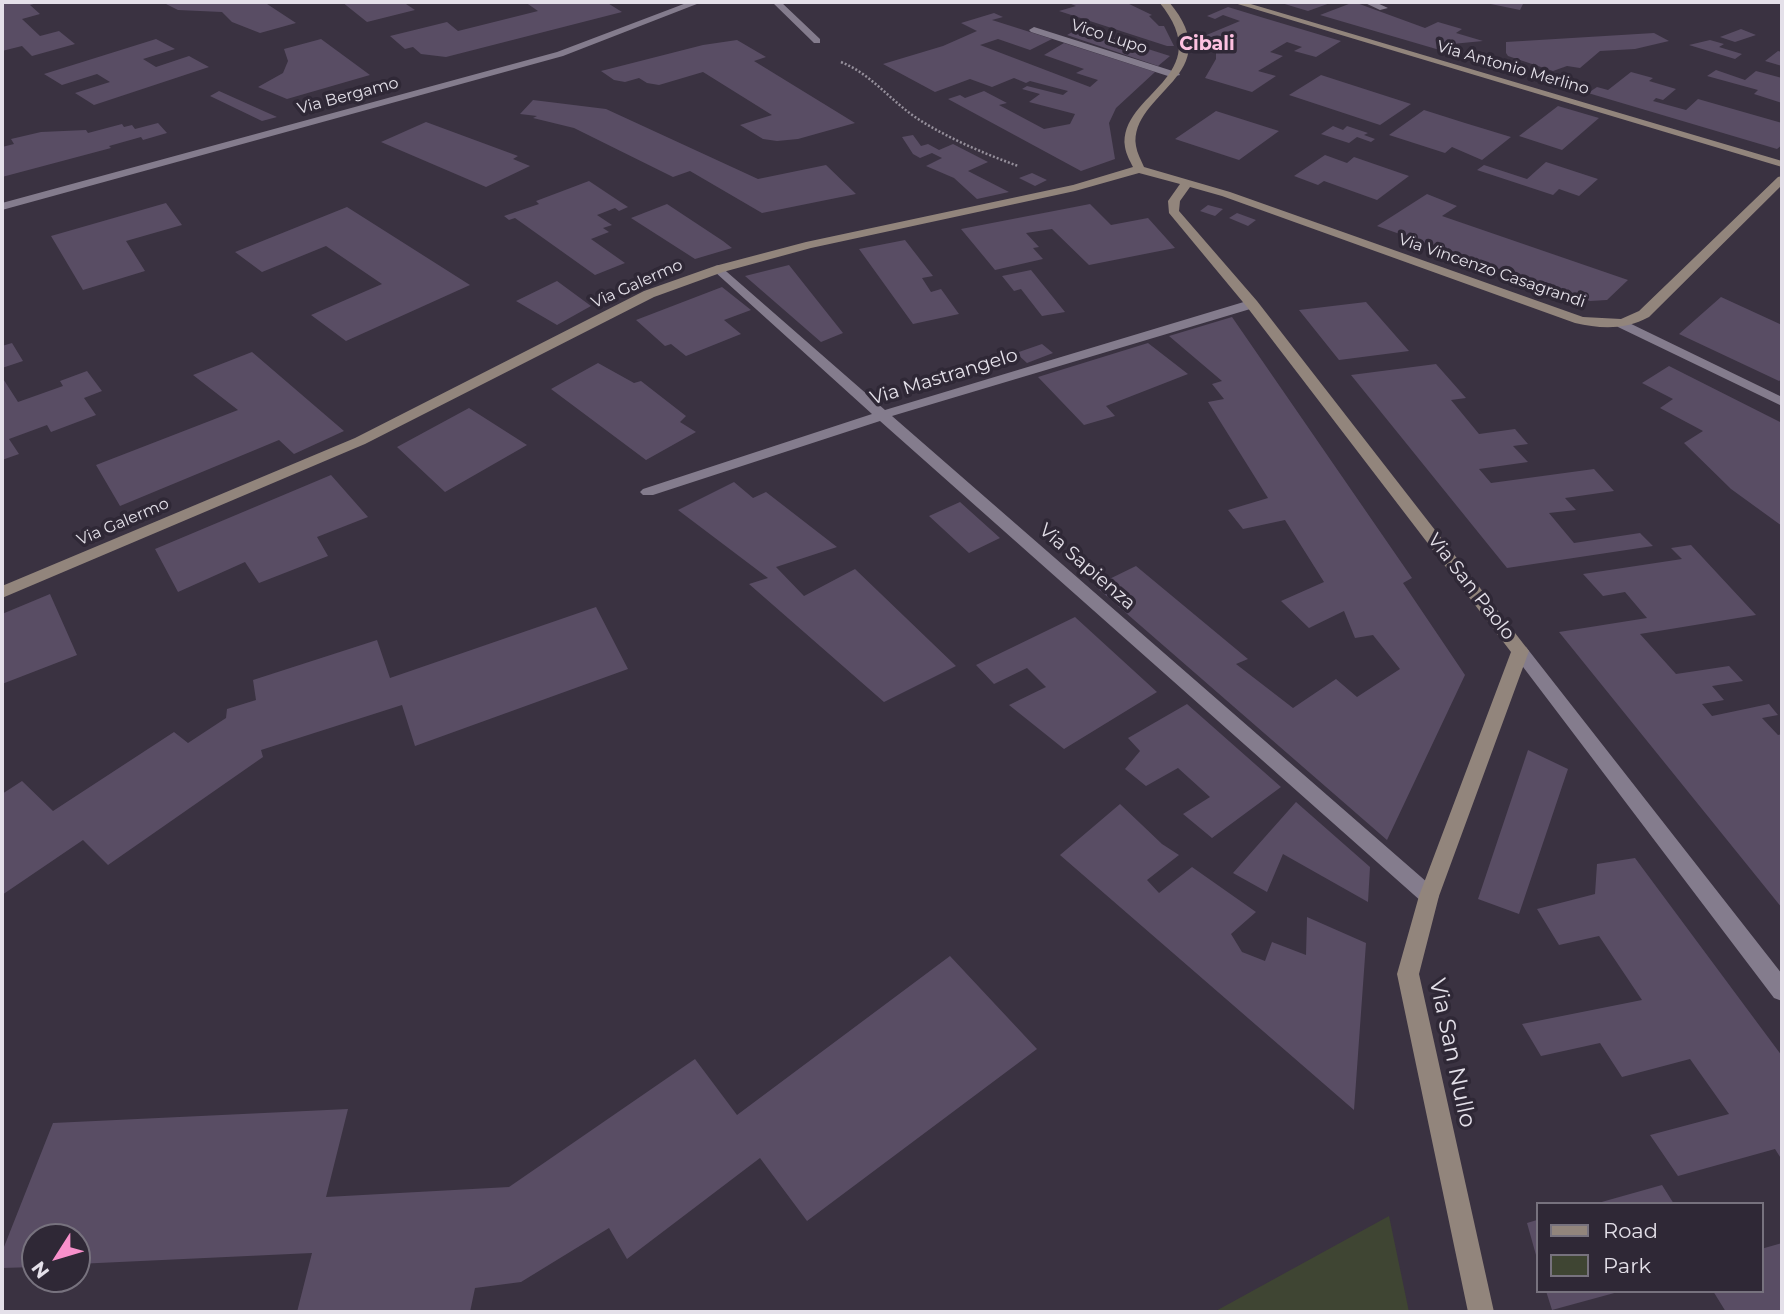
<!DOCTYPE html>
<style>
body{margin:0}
#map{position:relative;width:1784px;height:1314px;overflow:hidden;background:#3a3241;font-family:Montserrat,sans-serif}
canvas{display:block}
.frame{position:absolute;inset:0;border:4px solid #e4e0e9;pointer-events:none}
.legend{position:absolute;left:1536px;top:1202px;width:228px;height:91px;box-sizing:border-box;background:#2f2836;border:2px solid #77727e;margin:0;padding:9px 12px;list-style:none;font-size:21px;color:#e4e0e9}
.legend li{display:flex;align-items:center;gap:14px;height:35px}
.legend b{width:35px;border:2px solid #77727e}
.north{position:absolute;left:21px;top:1223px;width:70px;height:70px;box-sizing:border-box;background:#2f2836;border:2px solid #77727e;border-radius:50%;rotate:233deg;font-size:19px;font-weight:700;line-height:28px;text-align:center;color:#e4e0e9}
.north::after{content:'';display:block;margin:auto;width:24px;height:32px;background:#f890cb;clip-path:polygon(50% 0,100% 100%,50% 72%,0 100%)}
</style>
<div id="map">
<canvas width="1784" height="1314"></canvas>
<div class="frame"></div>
<ul class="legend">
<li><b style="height:9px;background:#92857c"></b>Road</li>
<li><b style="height:19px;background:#3f4533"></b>Park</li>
</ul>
<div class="north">N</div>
</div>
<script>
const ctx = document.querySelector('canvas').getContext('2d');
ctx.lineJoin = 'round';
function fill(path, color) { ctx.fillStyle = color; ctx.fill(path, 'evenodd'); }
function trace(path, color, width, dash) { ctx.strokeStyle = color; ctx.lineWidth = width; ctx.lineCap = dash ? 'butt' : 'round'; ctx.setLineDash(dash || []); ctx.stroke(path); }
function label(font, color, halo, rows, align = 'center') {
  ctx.font = font + ' Montserrat,sans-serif'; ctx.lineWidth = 7; ctx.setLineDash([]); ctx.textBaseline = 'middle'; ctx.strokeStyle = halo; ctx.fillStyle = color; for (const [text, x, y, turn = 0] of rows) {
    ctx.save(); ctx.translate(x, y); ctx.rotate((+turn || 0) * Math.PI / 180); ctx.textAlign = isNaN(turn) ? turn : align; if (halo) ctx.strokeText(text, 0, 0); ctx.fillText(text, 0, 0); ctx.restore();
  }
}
const green = new Path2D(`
 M1389,1216l20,96h-195z`);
const building = new Path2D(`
 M2,2h39l-11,3 10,9 -18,5 18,17 19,-5 16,13 -43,12 -10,-10 -20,5z
 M167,2h97l32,21 -36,10 -28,-11 -10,-10 -44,-2 -12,-6z
 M342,2h61l12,8 -48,12z
 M525,2h81l16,10 -176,45 -25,-3 -8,-7 -8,2 -15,-13 57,-14 11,9 80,-20z
 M1066,2h59l27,13 -3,1 10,10h5l10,20h-7l-108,-35 17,-5z
 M1278,2h55l-25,9z
 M1354,2l71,26 13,-6 24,7 -6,4 27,8 -31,3 15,14 -147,-43z
 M1481,2h43l-4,8z
 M1228,7l36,11 77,23 -25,16 -22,-6 8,-4 -15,-5 -12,7 -5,3 13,4 -25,15 18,5 -24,16 -47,-14 11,-19v-14l-19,-6 43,-18 -17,-6 -8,4 -8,-3z
 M994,13l9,4 -11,3 60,19 -22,11 -32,-11 -18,6 110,42 8,-7 -22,-7 8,-4 -40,-14 20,-12 91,29 -39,36 -7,15 6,36 -34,12 -133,-72 12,-4 5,3 19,-7 23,12 -8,2 45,24 26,-5 5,-10 -46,-12 11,-8 -18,-5 5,-3 36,9 5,-4 -38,-10 -4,2 -12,-5 -22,9 -22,-8 -35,13 -52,-28 60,-18 34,-15 -16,-8z
 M1087,24l16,5 -11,5 10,4 5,-2 63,20 -12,10 -91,-31z
 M1741,29l15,6 -21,7 -15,-5z
 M1654,33l15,8 -34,8 -35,2 -20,17 -13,-2 -14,5 -45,-15 -2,-3v-11z
 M156,39l19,10 -32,10 13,8 33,-11 20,11 -115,38 -19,-12 35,-11 -13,-8 -35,11 -18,-11z
 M321,39l49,36 -83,24 -29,-12 25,-14 5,-12 -4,-12z
 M737,40l29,17 -12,4 101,62 -57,16 -21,2 -14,-2 -23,-14 32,-10 -69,-43 -44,13 -12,-2 -8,-5 -14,4 -11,-2 -13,-9 102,-26z
 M1710,40l14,4 -5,3 23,7 -7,5 -46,-14z
 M1778,51l4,1v14l-17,-5z
 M1716,70l29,10 11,-9 26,7v25l-28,-9 4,-4 -51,-14z
 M1631,72l22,6 -4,3 27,8 -13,11 -7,-2 -3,3 33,9 12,-11 84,24v22l-5,4 -189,-56 9,-6 11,3z
 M1321,75l90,29 -31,21 -91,-30z
 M219,91l58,26 -15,4 -52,-25z
 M533,100l73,9 152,70 68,-14 30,29 -94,19 -72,-42 -17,6 -99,-49 -41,-10 4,-2 -17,-2z
 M1558,106l41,12 -37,32 -43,-14z
 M1424,110l41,13 46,14 -29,23 -30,-13 -7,6 -56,-18z
 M1216,111l63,20 -40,29 -64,-21z
 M426,122l92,34 -5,3 17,7 -44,21 -105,-45z
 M158,123l9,10 -24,7 -2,-3 -32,9 2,2 -109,29v-30l12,-3 -3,-5 30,-7 45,-2 2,3 34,-9 2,3 8,-2 3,4z
 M1333,126l10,4 4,-4 21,7 -4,2 11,4 -4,3 -14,-5 -8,6 -28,-9z
 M913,135l8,11 7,-2 11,6 14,-6 35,18 -20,9 41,21 -32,7 -23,-21 -28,-12 16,-8 -10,-5 -12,5 -7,-4 -11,-17z
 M1325,155l22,8 7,-6 55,19 -32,24 -53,-19 -6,4 -24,-9z
 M1546,162l52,17 -19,17 -20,-7 -6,6 -76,-25 7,-5 43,14z
 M1032,173l15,7 -12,6 -16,-8z
 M589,181l39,26 -9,4 -4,-3 -18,7 15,10 -9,3 6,4 -18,7 34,24 -30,12 -80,-57 -6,2 -5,-4 35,-12 -3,-3z
 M1427,194l30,12 -15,10 186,64 -21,20 -17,1 -213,-75z
 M166,203l16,22 -56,16 19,30 -62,19 -32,-54z
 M667,204l56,37 9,7 -37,11 -64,-41z
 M1090,204l21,21 37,-7 27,30 -86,17 -37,-36 -26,4 13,14 -6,1 10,11 -48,11 -34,-41z
 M1208,205l15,4 -8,7 -15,-5z
 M347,207l123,78 -124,56 -35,-26 71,-31 -56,-38 -64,26 -27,-20z
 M1237,213l19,7 -8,6 -19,-8z
 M905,240l28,36 -11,2 9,14 10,-3 18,25 -46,10 -54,-75z
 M789,265l54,68 -22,9 -76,-66z
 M1031,270l34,42 -23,4 -21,-27 -7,2 -12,-15z
 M557,281l34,25 -34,19 -41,-24z
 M722,287l29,23 -27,10 17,14 -55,22 -15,-12 -6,2 -29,-26z
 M1721,297l61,28v54l-3,2 -100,-47z
 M1366,302l43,49 -70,9 -40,-50z
 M1232,317l180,261 -9,5 62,92 -78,165 -292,-254 41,-20 112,93 -12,5 57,44 43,-29 21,18 43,-28 -27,-34 -18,3 -11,-27 -35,17 -28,-27 43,-19 -39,-62 -42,9 -15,-19 40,-12 -60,-96 16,-3 -12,-15 10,-3 -53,-45z
 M12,343l11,18 -21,7v-22z
 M1148,343l40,31 -82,32 9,10 -31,9 -46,-48z
 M1042,344l11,9 -26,10 -11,-10z
 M252,352l92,79 -50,23 -15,-14 -159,66 -24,-41 142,-55 -45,-35z
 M598,363l36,20 7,-2 45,35 -6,6 16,10 -50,28 -95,-71z
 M1436,364l30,34 -15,2 28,34 36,-5 13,15 -15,2 15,16 -49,7 12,14 103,-14 20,22 -49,7 11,12 -27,3 25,30 66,-10 13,13 -146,22 -156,-193z
 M1669,366l113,57v103l-51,-37 -47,-46 19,-12 -43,-23 13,-9 -31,-16z
 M87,371l15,20 -18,7 12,17 -45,17 -4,-7 -38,14 10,15 -17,6v-83l16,25 45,-16 -3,-5z
 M469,408l58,37 -82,47 -48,-45z
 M331,475l37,42 -51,20 11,19 -69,27 -14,-21 -67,30 -23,-43z
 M734,482l19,16 13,-6 71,55 -61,20 28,29 51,-27 101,97 -72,36 -135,-118 19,-6 -90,-68z
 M960,502l40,36 -31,15 -40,-37z
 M1691,545l65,70 -116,19 36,40 53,-8 14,15 -31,5 12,14 -22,4 10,12 57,-12 9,11 -16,3 16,17 4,-1v174l-223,-276 88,-14 -22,-26 -22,4 -20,-22 99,-15 -11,-11z
 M50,594l27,61 -75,29v-70z
 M596,607l32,62 -213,77 -13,-41 -141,45 2,7 -155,108 -25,-25 -81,55v-101l20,-13 31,30 121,-79 14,11 38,-25 1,-9 29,-9 -3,-20 124,-40 13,38z
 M1075,617l82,75 -93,57 -55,-44 37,-18 -19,-19 -33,16 -18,-19z
 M1187,704l94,83 -69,51 -29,-24 27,-17 -32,-29 -32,18 -21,-17 15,-18 -12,-13z
 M1528,750l40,19 -49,145 -41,-15z
 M1296,802l74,65 -2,35 -85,-48 -16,38 -34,-19z
 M1120,804l42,40 17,11 -32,25 12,13 33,-26 64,45 -25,22 11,18 23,9 7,-19 34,13 1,-38 59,26 -12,167 -294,-255z
 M1635,858l147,198v104l-7,-11 -97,27 -28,-41 79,-21 -39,-55 -68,18 -22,-34 -59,13 -19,-32 120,-24 -43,-64 -40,9 -22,-36 58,-15 2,-30z
 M950,956l87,93 -230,172 -47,-63 -133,101 -18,-31 -88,54 -46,6 -5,24h-173l15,-59 -235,11v-27h-42v30l-33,1v-16l51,-129 295,-14 -22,88 183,-10 186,-128 42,56z
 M1662,1185l12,19h-76v-1z
 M1537,1220v35h-1l-9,-32z
 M1782,1243v69h-56l-13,-21h48v-42z
 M1546,1291h72v1l-66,18z`);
const path = new Path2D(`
 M841,62c30,12 48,37 74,55 32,21 68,36 103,49`);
const minor = new Path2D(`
 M689,2h13l-139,54 -561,154v-7l555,-151z
 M772,2h9l39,37v4h-6z
 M1363,2h12l13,6 -8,2z
 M1034,27l145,46 1,2 -9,2 -140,-45 -2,-2z
 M719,265l166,145 362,-109h10v6l-365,109 544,474 3,6 -3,6 -7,3 -7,-3 -542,-481 -227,74h-10l-3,-3 3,-3 229,-75 -157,-142v-6z
 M1623,320l159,77v9l-164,-79 -2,-3z
 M1520,645l6,2 256,327v27l-8,-3 -260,-343 -3,-4 3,-4z`);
const secondary = new Path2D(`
 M1159,2h10c62,73 -40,90 -33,144 1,7 5,14 8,21l86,25 353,125 38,2 18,-8 139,-134 4,-1v9l-133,132c-24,13 -48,12 -74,6l-353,-127 -32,-9 -10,14 -1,10 78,90 272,350 -90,245 -20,78 75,338h-26l-71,-338 22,-78 92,-244 -264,-345 -78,-94 -1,-12 12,-17 -41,-11 -64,18 -264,57 -88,24 -69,25 -289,147 -363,154v-12l353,-148 289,-147 71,-25 91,-24 267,-57 60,-18c-3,-6 -7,-13 -8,-20 -7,-54 96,-70 34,-145z
 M1231,2h13l538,159v6z`);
const farStreetnames = [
 ["Vico Lupo",1109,37,18],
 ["Via Antonio Merlino",1513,68,16],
 ["Via Bergamo",348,96,-15],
 ["Via Vincenzo Casagrandi",1492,271,19],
 ["Via Galermo",637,284,-24],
 ["Via Galermo",123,522,-23]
];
const farQuarternames = [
 ["Cibali",1207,44]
];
const streetNames = [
 ["Via Mastrangelo",944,377,-17],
 ["Via Sapienza",1087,567,41],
 ["Via San Paolo",1471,587,52]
];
const nearStreetnames = [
 ["Via San Nullo",1452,1053,78]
];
fill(green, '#3f4533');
fill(building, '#594d64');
trace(path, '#958f9b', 2.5, [2, 2]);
fill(minor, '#847c8d');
fill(secondary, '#92857c');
label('16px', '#e4e0e9', '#2f2836', farStreetnames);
label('bold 19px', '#fec1e1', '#2f2836', farQuarternames);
label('19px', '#e4e0e9', '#2f2836', streetNames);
label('23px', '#e4e0e9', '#2f2836', nearStreetnames);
</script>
